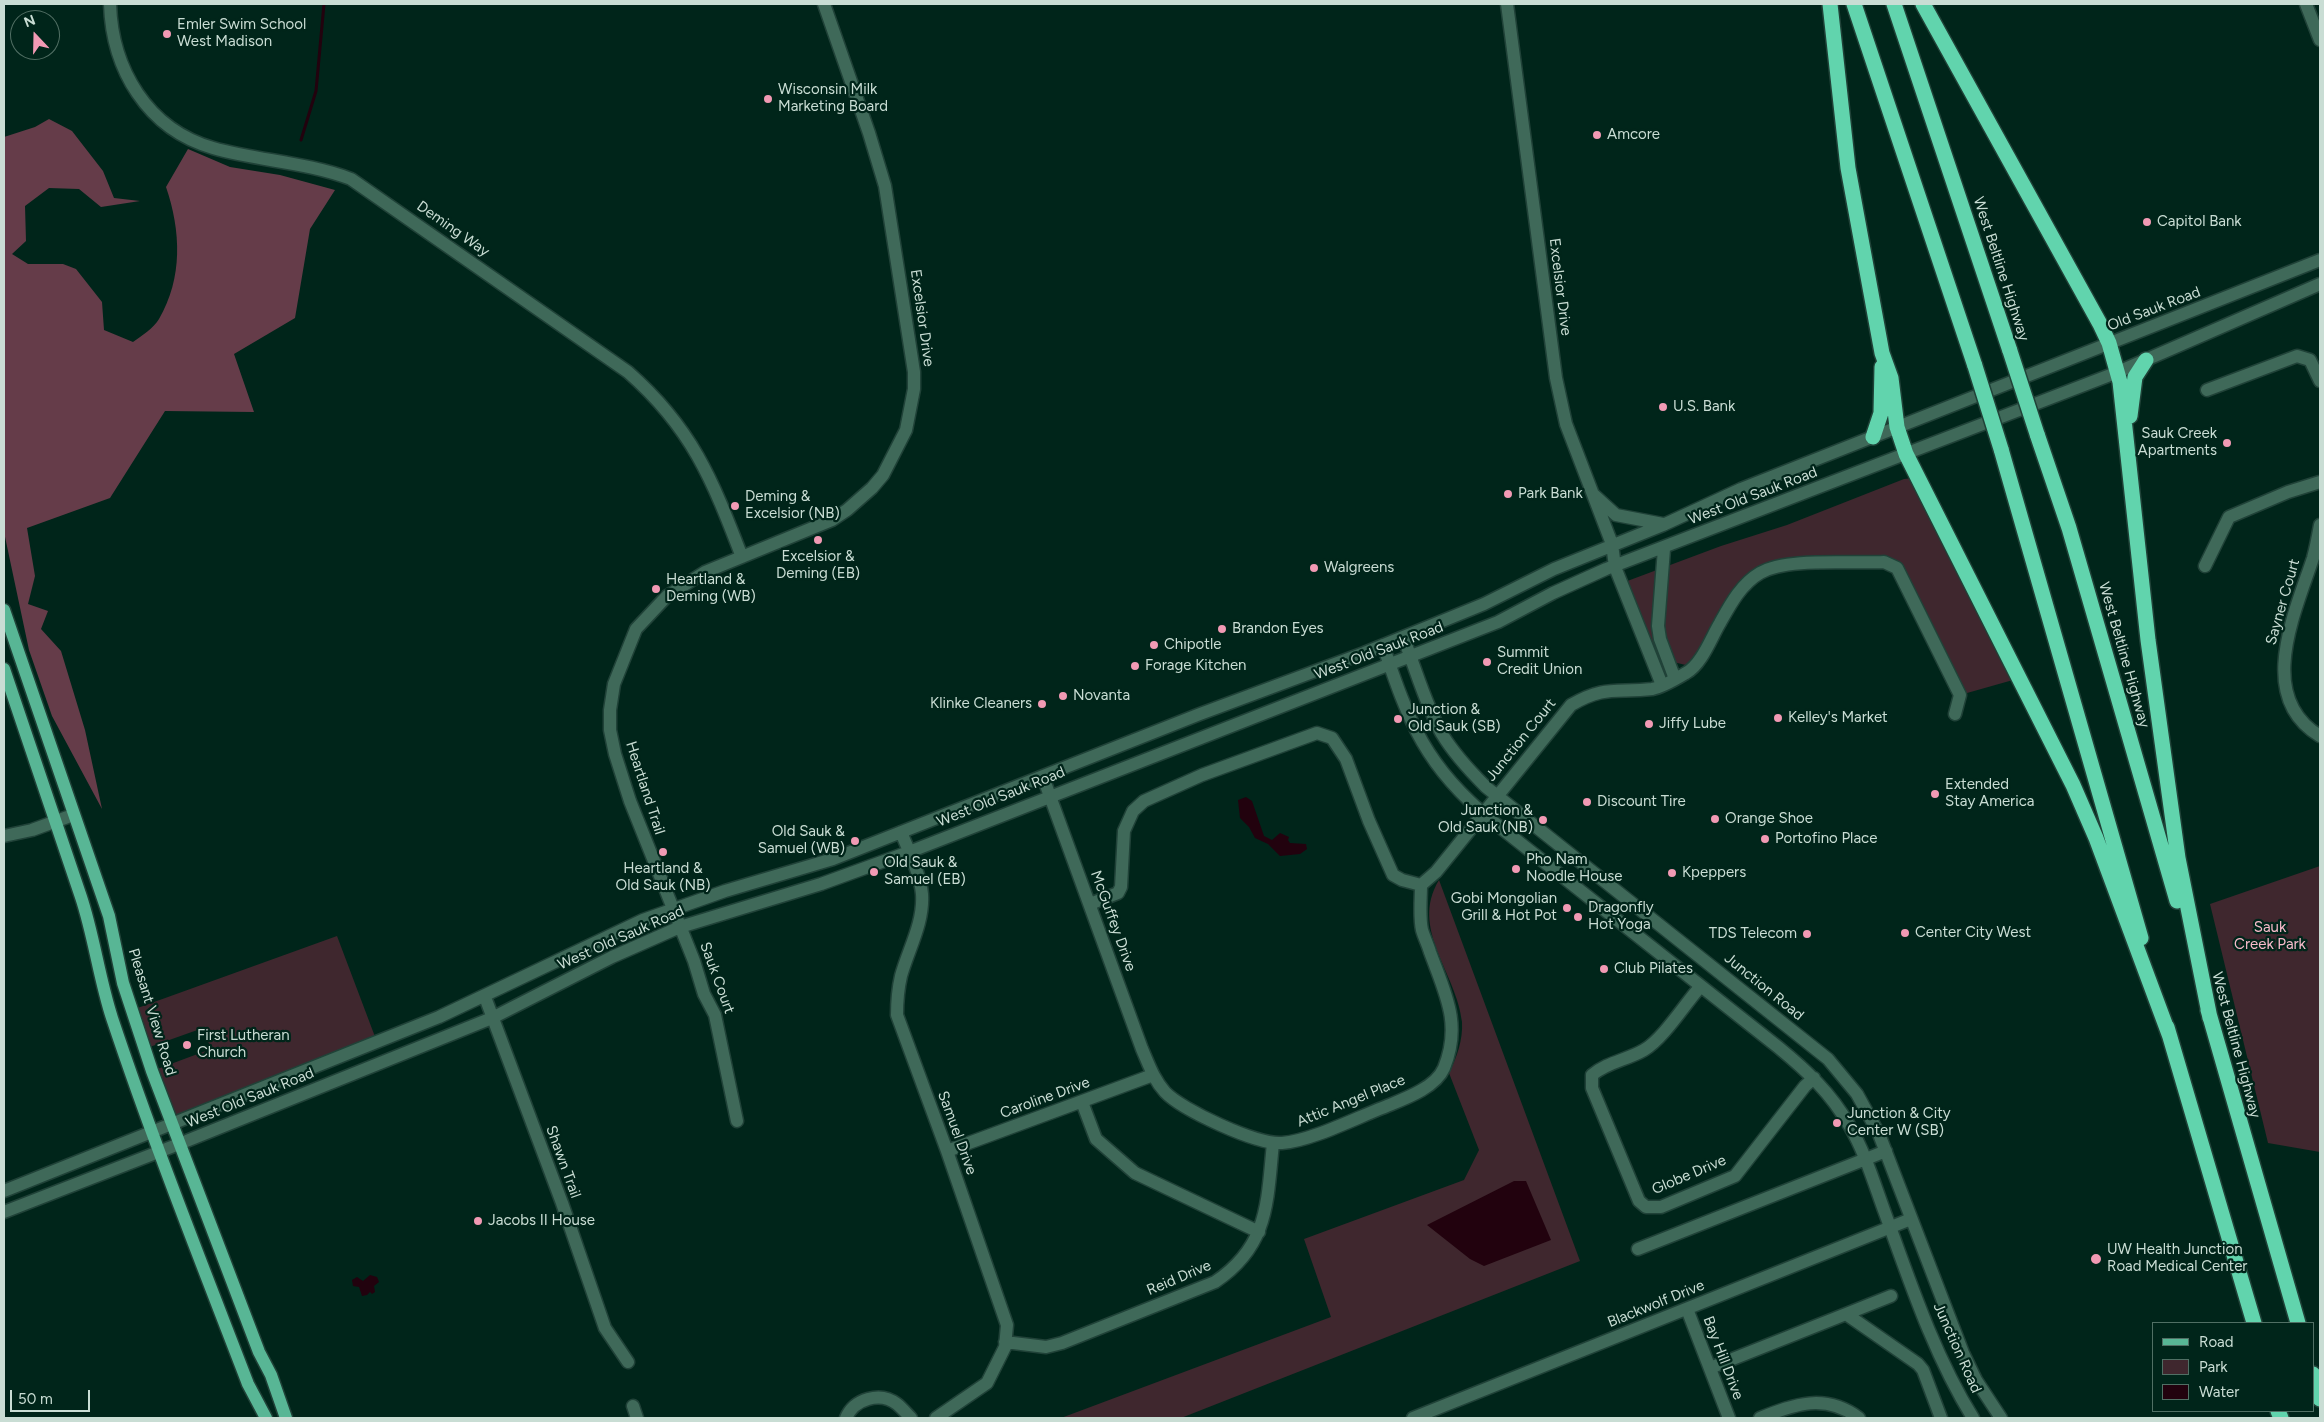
<!DOCTYPE html>
<style>
body{margin:0}
#map{position:relative;width:2324px;height:1422px;overflow:hidden;background:#00251a;font-family:Figtree,sans-serif}
canvas{display:block}
.frame{position:absolute;inset:0;border:5px solid #c9ddd4;pointer-events:none}
.legend{position:absolute;left:2152px;top:1322px;width:162px;height:90px;box-sizing:border-box;background:#00251a;border:1px solid #506f64;margin:0;padding:6px 9px;list-style:none;font-size:15px;color:#c9ddd4}
.legend li{display:flex;align-items:center;gap:10px;height:25px}
.legend b{width:25px;border:1px solid #506f64}
.north{position:absolute;left:10px;top:10px;width:50px;height:50px;box-sizing:border-box;background:#00251a;border:1px solid #506f64;border-radius:50%;rotate:339deg;font-size:14px;font-weight:700;line-height:20px;text-align:center;color:#c9ddd4}
.north::after{content:'';display:block;margin:auto;width:18px;height:22px;background:#f19ab4;clip-path:polygon(50% 0,100% 100%,50% 72%,0 100%)}
.scale{position:absolute;left:10px;top:1390px;width:80px;height:22px;box-sizing:border-box;border:2px solid #c9ddd4;border-top:0;padding-left:6px;font-size:15px;line-height:18px;white-space:nowrap;color:#c9ddd4;-webkit-text-stroke:4px #00251a;paint-order:stroke}
</style>
<div id="map">
<canvas width="2324" height="1422"></canvas>
<div class="frame"></div>
<ul class="legend">
<li><b style="height:6px;background:#58b695"></b>Road</li>
<li><b style="height:14px;background:#3f272e"></b>Park</li>
<li><b style="height:14px;background:#22020e"></b>Water</li>
</ul>
<div class="north">N</div>
<div class="scale">50 m</div>
</div>
<script>
const ctx = document.querySelector('canvas').getContext('2d');
ctx.lineJoin = 'round';
function fill(path, color) { ctx.fillStyle = color; ctx.fill(path, 'evenodd'); }
function trace(path, color, width, dash) { ctx.strokeStyle = color; ctx.lineWidth = width; ctx.lineCap = dash ? 'butt' : 'round'; ctx.setLineDash(dash || []); ctx.stroke(path); }
function label(font, color, halo, rows, align = 'center') {
  ctx.font = font + ' Figtree,sans-serif'; ctx.lineWidth = 4.5; ctx.setLineDash([]); ctx.textBaseline = 'middle'; ctx.strokeStyle = halo; ctx.fillStyle = color; for (const [text, x, y, turn = 0] of rows) {
    ctx.save(); ctx.translate(x, y); ctx.rotate((+turn || 0) * Math.PI / 180); ctx.textAlign = isNaN(turn) ? turn : align; if (halo) ctx.strokeText(text, 0, 0); ctx.fillText(text, 0, 0); ctx.restore();
  }
}
const green = new Path2D(`
 M1914,478l106,200 -60,17 -63,-127 -34,-5 -104,11 -65,93 -25,-6 -14,5 -33,-83 99,-37 66,-21 117,-46z
 M2320,866v286l-52,-9 -58,-239z
 M1439,880l141,381 -399,157h-120l270,-101 -27,-78 160,-59 15,-30 -30,-77c8,-16 14,-33 13,-51 -5,-49 -53,-93 -23,-142z
 M337,936l40,106 -205,83 -20,-54 59,-22 -8,-21 -59,21 -12,-39z`);
const forest = new Path2D(`
 M49,119l23,12 31,40 11,27 26,3 -39,6 -22,-18 -30,-1 -24,18 1,35 -14,13 16,10h35l13,5 26,33 2,28 29,12c8,-6 21,-14 26,-23 24,-41 22,-88 7,-132l22,-38 42,18 50,8 55,15 -25,39 -15,89 -61,36 20,58 -89,-1 -55,87 -83,30 8,48 -7,28 20,7 -7,18 20,22 24,79 17,79 -50,-93 -23,-66 -25,-118v-395l31,-10z`);
const water = new Path2D(`
 M1246,797l6,4 12,35 8,4 8,-7 9,4 -1,3 2,3 16,1 1,5 -7,5 -20,2 -12,-12 -13,-6 -6,-11 -9,-9 -2,-18z
 M1514,1181h12l25,59 -67,26 -14,-7 -43,-34z
 M370,1275l7,2 2,5 -5,4 1,6 -3,2 -2,-2 -3,3 -5,1 -3,-9 -6,-1 -1,-6 5,-3 6,4z`);
const stream = new Path2D(`
 M301,140l15,-49 8,-87`);
const minor = new Path2D(`
 M110,4c2,65 37,125 103,144 46,13 93,14 138,31l277,193c64,56 84,107 114,185
 M1507,4l49,374 10,46 46,120 3,23 47,118
 M2306,4l14,36
 M2207,390l90,-34 13,4 10,21
 M1594,495l22,20 47,9
 M2320,525c-2,11 -4,22 -7,33 -18,55 -58,139 7,178
 M1664,549l-6,77 2,13 15,40
 M2205,566l24,-49 59,-25 32,-10
 M1403,637c13,32 22,67 39,97 12,20 27,36 44,53l342,272 29,35 22,40 84,219 13,27 25,38
 M1383,645c26,78 43,122 108,175l287,227c28,23 53,46 71,78 16,27 25,58 36,88 25,69 49,142 88,205
 M1043,777l99,272c7,16 12,31 23,43 17,18 92,53 117,51 28,-2 72,-24 100,-35 19,-8 53,-19 62,-40 18,-44 1,-75 -14,-116 -2,-7 -6,-15 -8,-22 -3,-14 -1,-31 -1,-45
 M901,832c8,20 19,41 21,62 2,29 -14,56 -21,82 -3,13 -4,25 -4,39l50,136 60,174 -2,22 -18,36 -51,35
 M4,836l28,-6 41,-15
 M1090,904l28,-11 3,-6 3,-56 9,-20 11,-10 58,-26 115,-42 15,5 14,21 23,62 24,54 9,5 19,5 15,-13 135,-167c34,-20 45,-12 81,-16 11,-2 24,-10 34,-16 16,-9 25,-35 34,-50 10,-18 21,-39 40,-50 27,-16 91,-9 124,-11l13,6 63,127 -5,19
 M1700,987c-15,17 -37,52 -56,63 -17,10 -37,12 -52,25v13l47,113 7,6h15l74,-31 70,-90 9,-8
 M485,997l77,206 43,125 23,34
 M1082,1102l14,37 39,34 124,59
 M737,1121l-22,-106 -11,-21 -10,-33 -64,-160 -15,-47 -5,-24v-20l4,-26 22,-55 31,-33 38,-24 127,-52 15,-10 25,-22 11,-13 23,-45 8,-41v-17l-29,-186 -16,-53 -45,-129
 M947,1151l206,-76
 M4,1191l435,-174 204,-97 82,-29 108,-32 367,-145 164,-61 120,-49 70,-35 109,-44 78,-36 579,-229
 M4,1212l175,-68 313,-126 120,-61 68,-30 141,-43 88,-32 589,-230 55,-29 53,-24 512,-197 202,-88
 M1638,1249l248,-98
 M1687,1309l42,109
 M1846,1314l45,-18
 M1005,1342l41,5 16,-4 153,-61c54,-36 52,-80 58,-139
 M1710,1368l136,-54 72,50 5,6 18,48
 M633,1406l4,12
 M846,1418c8,-19 34,-27 51,-14 5,4 10,10 14,14
 M1413,1418l498,-199
 M1760,1418c35,-14 65,-25 99,0`);
const major = new Path2D(`
 M4,610l105,306 14,67 29,88 107,281 12,23 15,43
 M4,669l77,228c13,39 18,81 31,121 41,123 89,244 136,366l18,34`);
const highway = new Path2D(`
 M1830,4l18,164 34,185 9,25 6,49 9,27 167,331 23,53 74,199
 M1854,4l121,362
 M1894,4l116,347
 M1923,4l177,320 9,19 11,39 28,258 30,218 32,160
 M2130,416l5,-39 11,-17
 M2037,434l32,94 108,373
 M1873,437l8,-24 1,-46
 M2001,449l140,489
 M2208,1010l90,313
 M2167,1027l87,296
 M2313,1374l7,25
 M2278,1411l3,7`);
const highwayBridge = new Path2D(`
 M2010,351l27,83
 M1975,366l26,83`);
const markers = [
 [167,34,5,"#f19ab4"],
 [768,99,5,"#f19ab4"],
 [1597,135,5,"#f19ab4"],
 [2147,222,5,"#f19ab4"],
 [1663,407,5,"#f19ab4"],
 [2227,443,5,"#f19ab4"],
 [1508,494,5,"#f19ab4"],
 [735,506,5,"#f19ab4"],
 [818,540,5,"#f19ab4"],
 [1314,568,5,"#f19ab4"],
 [656,589,5,"#f19ab4"],
 [1222,629,5,"#f19ab4"],
 [1154,645,5,"#f19ab4"],
 [1487,662,5,"#f19ab4"],
 [1135,666,5,"#f19ab4"],
 [1063,696,5,"#f19ab4"],
 [1042,704,5,"#f19ab4"],
 [1778,718,5,"#f19ab4"],
 [1398,719,5,"#f19ab4"],
 [1649,724,5,"#f19ab4"],
 [1935,794,5,"#f19ab4"],
 [1587,802,5,"#f19ab4"],
 [1715,819,5,"#f19ab4"],
 [1543,820,5,"#f19ab4"],
 [1765,839,5,"#f19ab4"],
 [855,841,5,"#f19ab4"],
 [663,852,5,"#f19ab4"],
 [1516,869,5,"#f19ab4"],
 [874,872,5,"#f19ab4"],
 [1672,873,5,"#f19ab4"],
 [1567,908,5,"#f19ab4"],
 [1578,917,5,"#f19ab4"],
 [1905,933,5,"#f19ab4"],
 [1807,934,5,"#f19ab4"],
 [1604,969,5,"#f19ab4"],
 [187,1045,5,"#f19ab4"],
 [1837,1123,5,"#f19ab4"],
 [478,1221,5,"#f19ab4"],
 [2096,1259,6,"#f19ab4"]
];
const poiNames = [
 ["Emler Swim School",177,25],
 ["West Madison",177,42],
 ["Wisconsin Milk",778,90],
 ["Marketing Board",778,107],
 ["Amcore",1607,135],
 ["Capitol Bank",2157,222],
 ["U.S. Bank",1673,407],
 ["Sauk Creek",2217,434,"right"],
 ["Apartments",2217,451,"right"],
 ["Park Bank",1518,494],
 ["Deming &",745,497],
 ["Excelsior (NB)",745,514],
 ["Excelsior &",818,557,"center"],
 ["Deming (EB)",818,574,"center"],
 ["Walgreens",1324,568],
 ["Heartland &",666,580],
 ["Deming (WB)",666,597],
 ["Brandon Eyes",1232,629],
 ["Chipotle",1164,645],
 ["Summit",1497,653],
 ["Credit Union",1497,670],
 ["Forage Kitchen",1145,666],
 ["Novanta",1073,696],
 ["Klinke Cleaners",1032,704,"right"],
 ["Junction &",1408,710],
 ["Old Sauk (SB)",1408,727],
 ["Kelley's Market",1788,718],
 ["Jiffy Lube",1659,724],
 ["Extended",1945,785],
 ["Stay America",1945,802],
 ["Discount Tire",1597,802],
 ["Junction &",1533,811,"right"],
 ["Old Sauk (NB)",1533,828,"right"],
 ["Orange Shoe",1725,819],
 ["Old Sauk &",845,832,"right"],
 ["Samuel (WB)",845,849,"right"],
 ["Portofino Place",1775,839],
 ["Pho Nam",1526,860],
 ["Noodle House",1526,877],
 ["Old Sauk &",884,863],
 ["Samuel (EB)",884,880],
 ["Heartland &",663,869,"center"],
 ["Old Sauk (NB)",663,886,"center"],
 ["Kpeppers",1682,873],
 ["Gobi Mongolian",1557,899,"right"],
 ["Grill & Hot Pot",1557,916,"right"],
 ["Dragonfly",1588,908],
 ["Hot Yoga",1588,925],
 ["Center City West",1915,933],
 ["TDS Telecom",1797,934,"right"],
 ["Club Pilates",1614,969],
 ["First Lutheran",197,1036],
 ["Church",197,1053],
 ["Junction & City",1847,1114],
 ["Center W (SB)",1847,1131],
 ["Jacobs II House",488,1221],
 ["UW Health Junction",2107,1250],
 ["Road Medical Center",2107,1267]
];
const streetNames = [
 ["Deming Way",453,229,35],
 ["West Beltline Highway",2001,269,72],
 ["Excelsior Drive",1560,287,83],
 ["Old Sauk Road",2154,309,-21],
 ["Excelsior Drive",922,318,82],
 ["West Old Sauk Road",1753,496,-21],
 ["Sayner Court",2283,602,-74],
 ["West Old Sauk Road",1379,651,-21],
 ["West Beltline Highway",2124,655,74],
 ["Junction Court",1521,740,-51],
 ["Heartland Trail",645,788,72],
 ["West Old Sauk Road",1001,797,-22],
 ["McGuffey Drive",1113,921,70],
 ["West Old Sauk Road",621,938,-24],
 ["Sauk Court",717,978,70],
 ["Junction Road",1764,987,39],
 ["Pleasant View Road",152,1012,73],
 ["West Beltline Highway",2236,1045,75],
 ["West Old Sauk Road",250,1098,-22],
 ["Caroline Drive",1045,1098,-20],
 ["Attic Angel Place",1351,1101,-22],
 ["Samuel Drive",957,1133,70],
 ["Shawn Trail",563,1162,70],
 ["Globe Drive",1689,1175,-23],
 ["Reid Drive",1179,1278,-23],
 ["Blackwolf Drive",1656,1304,-22],
 ["Junction Road",1957,1348,66],
 ["Bay Hill Drive",1723,1358,69]
];
const parkNames = [
 ["Sauk",2270,928],
 ["Creek Park",2270,945]
];
fill(green, '#3f272e');
fill(forest, '#653c49');
fill(water, '#22020e');
trace(stream, '#22020e', 3);
trace(minor, '#204238', 15);
trace(major, '#204238', 15);
trace(highway, '#204238', 18);
trace(minor, '#3f6959', 12);
trace(major, '#58b695', 12);
trace(highway, '#61d4ad', 15);
trace(highwayBridge, '#204238', 18, []);
trace(highwayBridge, '#61d4ad', 15);
for (const [x, y, r, color] of markers) { const dot = new Path2D(); dot.arc(x, y, r, 0, 2 * Math.PI); ctx.fillStyle = color; ctx.fill(dot); trace(dot, '#00251a', 2); }
label('15px', '#c9ddd4', '#00251a', poiNames, 'left');
label('15px', '#c9ddd4', '#00251a', streetNames);
label('15px', '#f7bbcb', '#00251a', parkNames);
</script>
